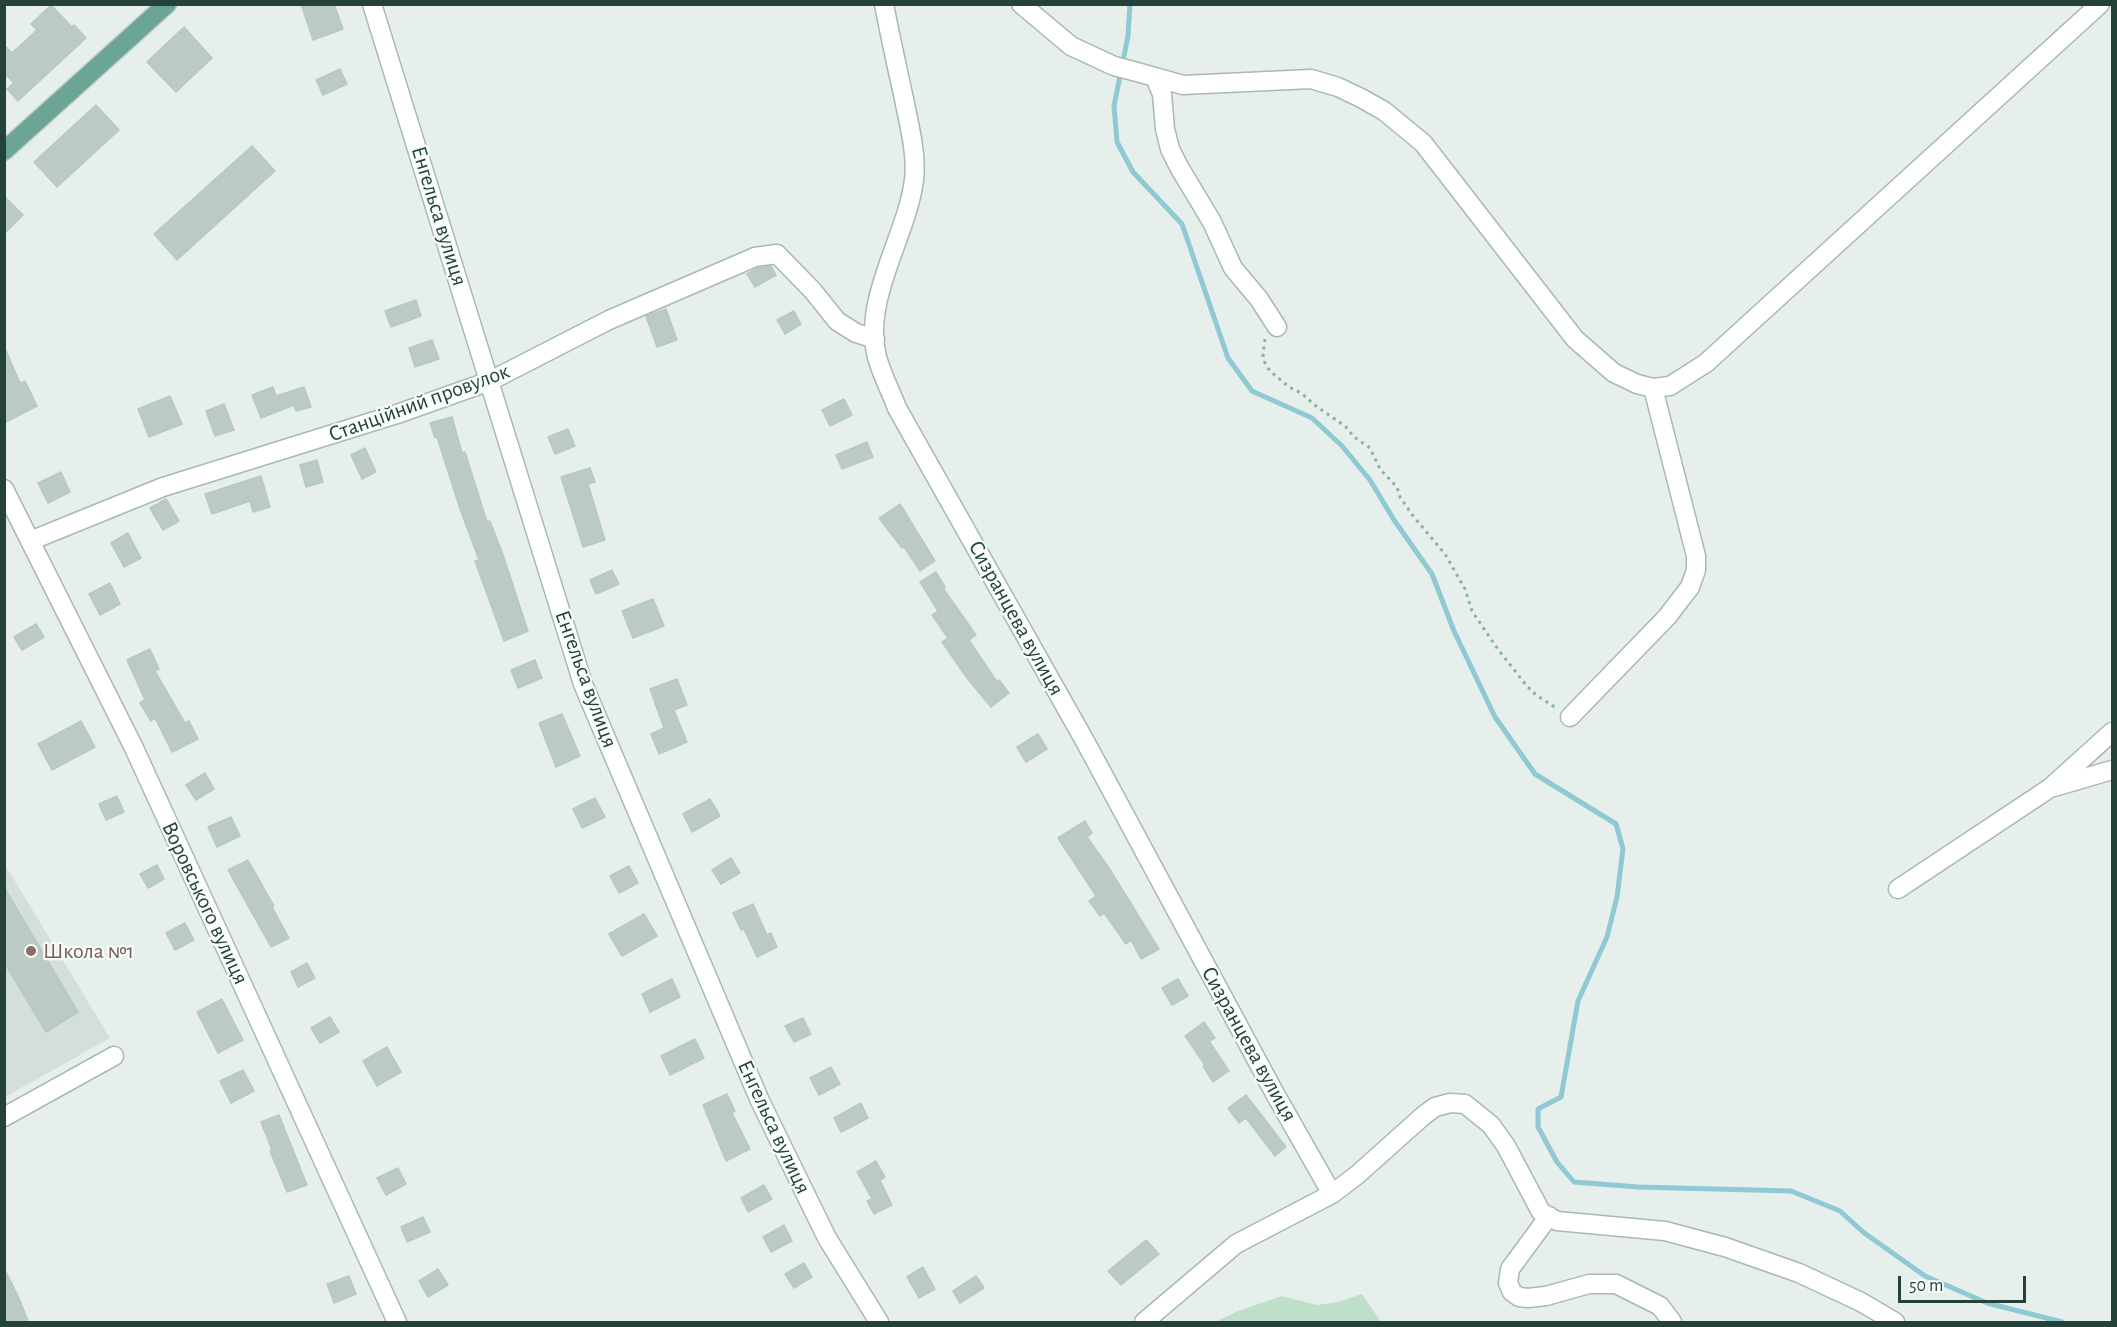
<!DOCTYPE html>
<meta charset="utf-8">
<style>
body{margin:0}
#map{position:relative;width:2117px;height:1327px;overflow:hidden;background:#e6efeb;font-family:"Alegreya Sans",sans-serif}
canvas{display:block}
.frame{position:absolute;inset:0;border:6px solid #24423a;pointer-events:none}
.scale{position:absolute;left:1898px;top:1276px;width:128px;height:27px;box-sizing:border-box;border:3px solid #24423a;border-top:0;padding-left:8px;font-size:18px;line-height:21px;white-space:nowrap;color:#24423a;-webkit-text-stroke:4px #f7fbf9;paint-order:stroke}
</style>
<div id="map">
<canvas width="2117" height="1327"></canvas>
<div class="frame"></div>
<div class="scale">50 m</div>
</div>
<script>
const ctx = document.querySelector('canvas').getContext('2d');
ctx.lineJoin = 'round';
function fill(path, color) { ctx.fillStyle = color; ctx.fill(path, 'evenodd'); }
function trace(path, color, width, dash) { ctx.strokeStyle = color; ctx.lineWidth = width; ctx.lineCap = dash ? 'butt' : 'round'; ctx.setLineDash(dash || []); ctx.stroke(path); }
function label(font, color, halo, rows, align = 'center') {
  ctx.font = font + ' "Alegreya Sans",sans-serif'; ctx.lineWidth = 4.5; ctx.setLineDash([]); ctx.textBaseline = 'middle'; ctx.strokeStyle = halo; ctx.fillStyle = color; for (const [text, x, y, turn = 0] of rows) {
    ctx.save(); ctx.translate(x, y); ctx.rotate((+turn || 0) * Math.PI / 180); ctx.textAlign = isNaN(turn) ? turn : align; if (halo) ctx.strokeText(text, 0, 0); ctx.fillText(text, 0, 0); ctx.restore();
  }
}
const built = new Path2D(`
 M4,863l106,175 -105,59h-1z`);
const green = new Path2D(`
 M1362,1294l19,28h-166l23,-11 44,-15 35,9 21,-3z`);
const stream = new Path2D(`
 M1130,4l-2,32 -14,70 3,36 16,30 49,52 46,134 24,33 60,27 30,28 28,34 24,40 38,54 22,57 41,86 40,57 81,50 7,25 -6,48 -10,40 -29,64 -17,96 -23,12v18l19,35 17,20 64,5 153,4 49,20 23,21 62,44 62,27 75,19`);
const building = new Path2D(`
 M301,4h33l9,25 -30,11z
 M51,5l21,22 2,-2 12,13 -68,63 -11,-12 7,-6 -10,-10v-28l8,8 25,-23 -6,-6z
 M184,27l28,31 -36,34 -29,-30z
 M340,69l7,15 -24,11 -7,-15z
 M96,105l23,25 -62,57 -23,-25z
 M252,146l23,25 -98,89 -23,-26z
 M4,196l19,19 -19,19z
 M771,266l5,9 -21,12 -8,-13 11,-6z
 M416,300l5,16 -30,11 -6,-16z
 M666,309l11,31 -20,7 -11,-31z
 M794,311l7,13 -16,10 -8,-14z
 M432,340l7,19 -24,8 -6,-19z
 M4,346l16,37 5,-2 12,25 -33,17z
 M273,387l3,9 28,-9 7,20 -15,4 -2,-6 -33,13 -9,-23z
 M170,396l12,28 -33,13 -11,-28z
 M844,399l8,16 -22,11 -8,-16z
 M224,404l10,26 -19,6 -9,-25z
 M452,417l10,36 3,-1 22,70 3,-1 12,31 26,79 -24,10 -29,-80 4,-1 -19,-51 -23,-72 -2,1 -5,-15z
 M568,429l7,17 -20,8 -7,-17z
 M867,442l6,15 -31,12 -6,-14z
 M365,448l11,24 -14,7 -11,-24z
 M317,460l6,22 -17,5 -6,-22z
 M590,468l5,14 -7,2 17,56 -22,7 -22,-70z
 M61,472l9,20 -22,11 -10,-20z
 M261,476l9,31 -17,5 -3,-11 -38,13 -7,-20z
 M166,499l13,22 -16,9 -13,-22z
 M900,504l35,57 -15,10 -16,-24 -2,1 -23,-30z
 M128,533l13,25 -17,9 -13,-24z
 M612,570l7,14 -23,10 -6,-14z
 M936,572l9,15 -2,1 33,47 -7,5 28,42 2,-2 10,13 -18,14 -24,-29 -25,-36 6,-4 -16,-23 6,-4 -18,-29z
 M110,583l10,21 -20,11 -11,-21z
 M653,599l11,27 -31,12 -11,-27z
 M36,624l8,13 -22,13 -8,-13z
 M150,649l9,20 -4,2 30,52 4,-2 9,18 -26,13 -17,-34 -4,3 -11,-18 5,-3 -18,-40z
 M535,660l7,18 -24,10 -7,-18z
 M677,679l10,26 -13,5 13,32 -28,12 -8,-20 13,-6 -14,-39z
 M562,714l18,42 -24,11 -17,-44z
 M81,721l14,26 -43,23 -14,-26z
 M1038,734l9,15 -21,13 -9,-15z
 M205,773l9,16 -18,11 -10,-15z
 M117,796l7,16 -18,8 -7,-16z
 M595,798l10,19 -23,11 -9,-19z
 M710,799l10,17 -28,16 -9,-18z
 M231,817l9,19 -23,11 -9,-20z
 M1085,821l7,12 -5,4 22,31 50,81 -18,10 -10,-19 -5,4 -22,-31 -4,3 -11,-15 7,-5 -38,-58z
 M731,858l9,15 -19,11 -9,-14z
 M248,860l26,46 -2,1 17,31 -18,9 -43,-77z
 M157,865l7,14 -16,9 -8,-14z
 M629,866l9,17 -19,10 -9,-17z
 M4,887l74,125 -32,20 -42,-70z
 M753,904l14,31 4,-2 6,14 -20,10 -13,-28 -3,1 -8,-17z
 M644,914l13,22 -35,20 -13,-22z
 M185,923l9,17 -19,10 -9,-17z
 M307,963l8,15 -17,9 -7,-15z
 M672,979l8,18 -30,15 -8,-18z
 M1178,979l10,17 -16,9 -10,-17z
 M222,999l21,41 -25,13 -21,-41z
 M330,1017l9,15 -19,11 -9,-15z
 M803,1018l8,16 -17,8 -9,-16z
 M1204,1022l11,16 -6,3 20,30 -16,11 -10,-16 2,-1 -20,-29z
 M695,1039l9,19 -34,17 -9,-19z
 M387,1047l14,25 -24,14 -14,-25z
 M831,1067l9,17 -21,11 -9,-17z
 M243,1070l11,21 -23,12 -11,-22z
 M727,1094l8,17 -3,2 18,36 -24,12 -23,-56z
 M1246,1095l40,52 -11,9 -29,-38 -7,5 -11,-15z
 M861,1103l7,15 -27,14 -7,-14z
 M279,1115l28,70 -20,7 -17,-41 2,-1 -11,-28z
 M876,1161l9,16 -5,3 12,25 -18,9 -7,-13 5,-2 -15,-27z
 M398,1168l8,16 -20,11 -9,-17z
 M764,1185l8,14 -24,13 -7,-14z
 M423,1217l7,15 -23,10 -6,-15z
 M784,1225l8,16 -21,11 -8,-15z
 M1146,1240l13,14 -38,31 -13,-14z
 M804,1263l8,14 -18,11 -9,-14z
 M923,1267l12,22 -16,9 -12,-21z
 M4,1268l14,28 11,27h-25z
 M438,1269l10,16 -20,12 -9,-16z
 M349,1276l7,18 -22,9 -7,-19z
 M976,1276l8,12 -24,15 -7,-12z`);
const path = new Path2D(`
 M1265,339l-2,16 2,8 5,8 19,16 12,6 15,13 29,20 9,11 16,11 10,21 17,18 3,10 13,19 32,38 20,35 7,22 25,37 29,37 10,10 20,13`);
const minor = new Path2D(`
 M372,4l211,680 177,417 67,137 52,84
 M884,4c6,32 13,63 20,95 5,26 13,54 10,81 -7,56 -52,119 -37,177 5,18 14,35 20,51l189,335 188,349 58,102
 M1021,4l50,42 43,20 23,6 46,13 128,-6 27,8 23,11 23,13 39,32 152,196 39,34 23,11 16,4 17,-2 36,-23 394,-359
 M1155,77l7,17 3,35 5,20 9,18 33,55 21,46 26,31 18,28
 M4,489l130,259 263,574
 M30,541l133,-54 234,-73 93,-33 119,-61 146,-63 22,-3 36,37 24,30 19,12 19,6
 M1570,717l97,-100 23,-30 6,-17v-14l-43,-168
 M2054,787l58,-17
 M1898,889l152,-101 62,-56
 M4,1117l110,-61
 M1549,1216l-39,53 -2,14 4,9 7,5 9,1 18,-2 43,-12h27l44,22 12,16
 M1144,1322l92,-78 96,-50 25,-19 66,-59 12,-9 15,-4 15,1 26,21 15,21 35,66 16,9 108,10 60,16 74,26 62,29 34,20`);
const major = new Path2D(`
 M4,151l163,-147`);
const markers = [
 [31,951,6,"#8d6e63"]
];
const streetNames = [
 ["Енгельса вулиця",439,216,73],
 ["Станційний провулок",419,403,-20],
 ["Сизранцева вулиця",1016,618,61],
 ["Енгельса вулиця",586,679,70],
 ["Воровського вулиця",205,903,65],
 ["Сизранцева вулиця",1249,1044,61],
 ["Енгельса вулиця",774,1127,65]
];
const educationNames = [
 ["Школа №1",43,951]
];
fill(built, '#d4dfda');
fill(green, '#bfe0c8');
trace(stream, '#8ec9d4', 5);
fill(building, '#bbcac4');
trace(building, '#b8c9c2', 1.5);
trace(minor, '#a8b8b2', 21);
trace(major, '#c2cac8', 21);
trace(path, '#86b3a5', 3, [3, 4.5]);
trace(minor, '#fff', 18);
trace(major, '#6aa596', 18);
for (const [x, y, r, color] of markers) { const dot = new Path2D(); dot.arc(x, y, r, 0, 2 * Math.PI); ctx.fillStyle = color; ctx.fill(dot); trace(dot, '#f7fbf9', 2); }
label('22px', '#24423a', '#f7fbf9', streetNames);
label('22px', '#785e54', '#f7fbf9', educationNames, 'left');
</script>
